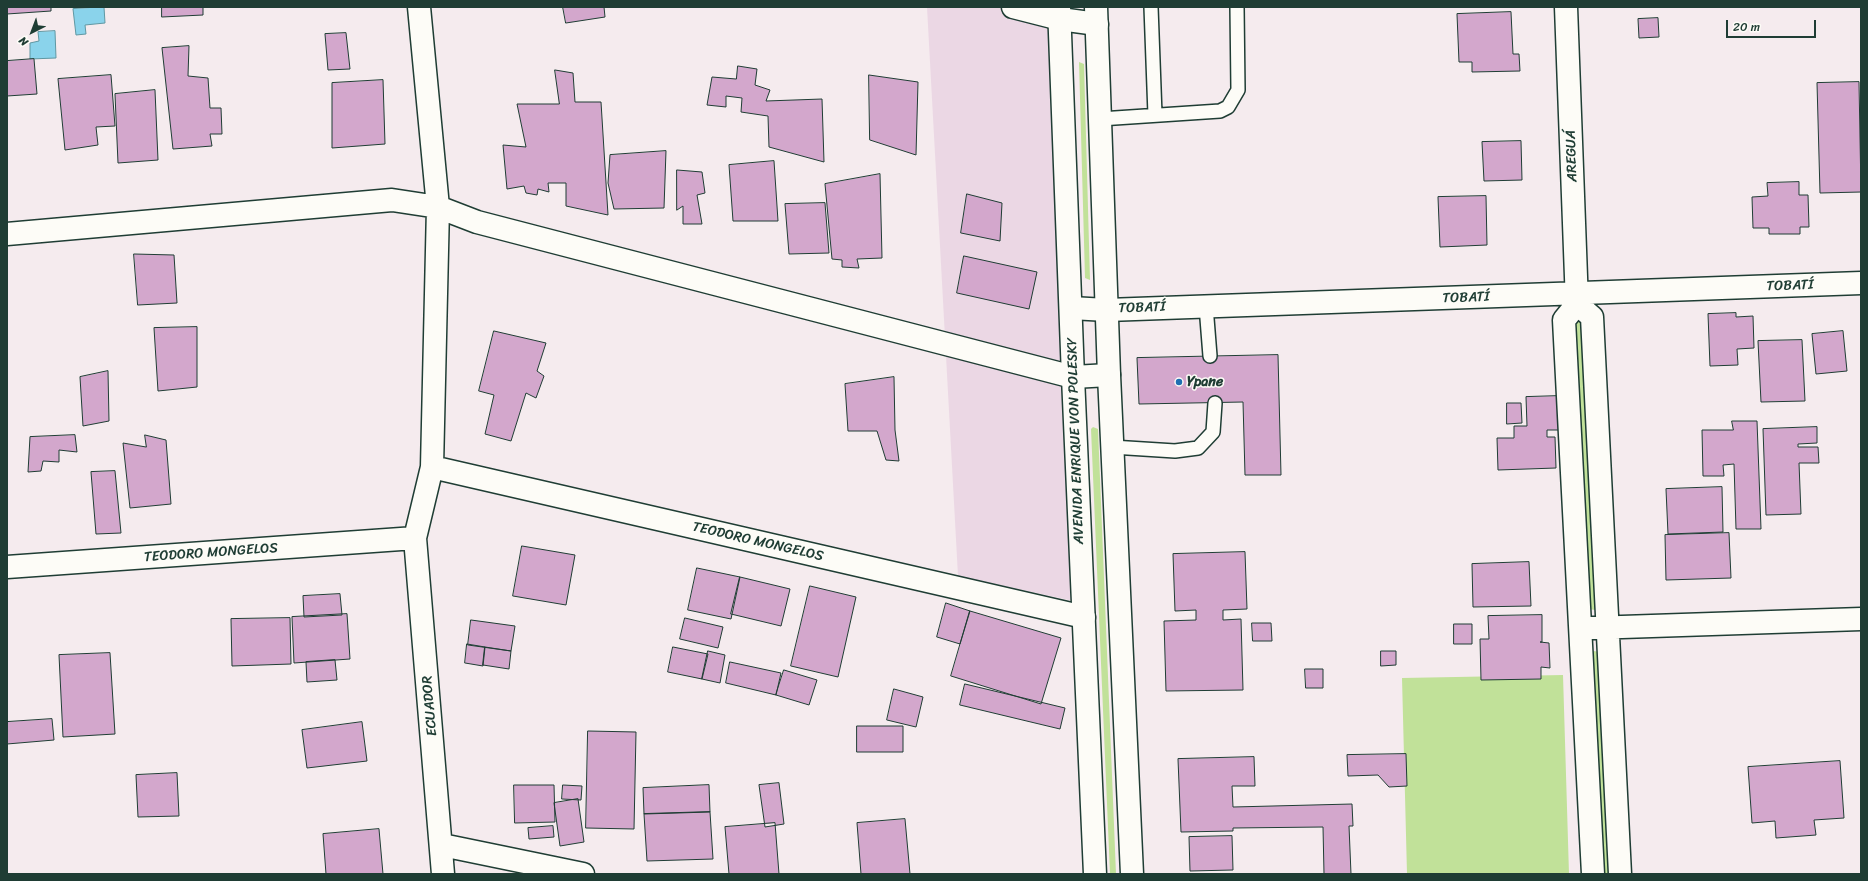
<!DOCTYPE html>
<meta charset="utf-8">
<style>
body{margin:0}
#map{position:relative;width:1868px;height:881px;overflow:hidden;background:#f5ebee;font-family:Sriracha,sans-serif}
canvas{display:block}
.frame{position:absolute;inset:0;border:8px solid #1f3d34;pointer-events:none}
.north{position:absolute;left:12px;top:12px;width:40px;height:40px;-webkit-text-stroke:3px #fdfcf7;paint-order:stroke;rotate:222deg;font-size:11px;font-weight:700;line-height:16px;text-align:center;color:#1f3d34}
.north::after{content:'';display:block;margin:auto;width:14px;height:18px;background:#1f3d34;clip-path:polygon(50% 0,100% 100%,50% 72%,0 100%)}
.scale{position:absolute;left:1726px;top:20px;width:90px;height:18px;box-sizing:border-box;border:2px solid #1f3d34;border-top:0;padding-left:5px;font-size:12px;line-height:14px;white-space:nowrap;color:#1f3d34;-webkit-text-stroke:3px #fdfcf7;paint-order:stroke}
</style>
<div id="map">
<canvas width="1868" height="881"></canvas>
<div class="frame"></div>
<div class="north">N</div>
<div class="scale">20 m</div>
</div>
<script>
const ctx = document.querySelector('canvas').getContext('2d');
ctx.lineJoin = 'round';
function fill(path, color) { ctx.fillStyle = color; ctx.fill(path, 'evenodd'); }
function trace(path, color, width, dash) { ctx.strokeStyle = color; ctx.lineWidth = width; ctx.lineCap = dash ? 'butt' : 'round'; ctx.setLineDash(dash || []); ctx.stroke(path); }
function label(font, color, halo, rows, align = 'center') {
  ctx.font = font + ' Sriracha,sans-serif'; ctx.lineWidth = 3; ctx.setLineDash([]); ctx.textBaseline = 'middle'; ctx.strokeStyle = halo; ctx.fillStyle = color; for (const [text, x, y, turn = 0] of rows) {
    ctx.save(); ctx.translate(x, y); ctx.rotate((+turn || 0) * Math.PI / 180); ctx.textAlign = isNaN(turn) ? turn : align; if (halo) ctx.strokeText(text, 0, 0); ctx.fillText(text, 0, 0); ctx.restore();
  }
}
const built = new Path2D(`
 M927,7h120l36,596 -125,-27z`);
const green = new Path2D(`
 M1079,62l5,2 6,216 -5,-2z
 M1576,319h6l15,290 -2,1 -6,-1 -14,-289z
 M1093,427l5,2 18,445h-6l-19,-445z
 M1594,651l5,1 12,222h-8l-11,-221z
 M1563,675l6,199h-162l-5,-196z`);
const water = new Path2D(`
 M104,7l1,16 -20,2 1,9 -10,1 -3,-26z
 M55,31l1,27 -26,1v-16l9,-2 -1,-9z`);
const building = new Path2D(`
 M7,7h44v4l-44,3z
 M162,7h41v8l-41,2z
 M563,7h41l1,10 -39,6z
 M1511,12l2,42h6l1,17 -48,1v-10h-13l-2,-48z
 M1658,18l1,19 -20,1 -1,-19z
 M346,33l4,36 -22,1 -3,-36z
 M189,46l-1,30 20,2 2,30h11l1,26h-12l2,12 -39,3 -11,-101z
 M34,59l3,35 -30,2v-35z
 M738,66l19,3 -2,16 15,5 -4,11 56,-2 2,63 -55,-15 -1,-31 -27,-4 1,-14 -16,-2v11l-19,-2 5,-28 24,2z
 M555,70l18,3 2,29h26l7,113 -42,-9v-23h-18l1,9 -11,-3 -1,6 -11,-2 -2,-7 -17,3 -4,-44 23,2 -9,-43h42z
 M111,75l4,51 -19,1 2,18 -33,5 -7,-71z
 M869,75l49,7 -2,73 -46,-15z
 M383,80l2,64 -53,4v-65z
 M1859,82l2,110 -41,1 -3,-110z
 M155,90l3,70 -40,3 -3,-69z
 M1521,141l1,39 -38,1 -2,-39z
 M666,151l-2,57 -50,1 -6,-26 2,-28z
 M774,161l4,60h-45l-4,-56z
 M677,170l25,2 3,21 -8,2 5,29h-19v-18l-6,4z
 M880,174l2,84 -25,1 2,9 -17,-1v-7l-10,-1 -7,-75z
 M1799,182v13h9l1,32h-9v7h-31v-6h-16l-1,-31 16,-1 -1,-13z
 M967,194l35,9 -2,38 -39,-8z
 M1486,196l1,49 -47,2 -2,-50z
 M825,203l4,50 -40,1 -4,-50z
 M134,254l40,1 3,48 -39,2z
 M964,256l73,16 -8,37 -72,-16z
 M1736,313v4l17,-1 1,32 -17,1 1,16 -28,1 -2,-52z
 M197,327v60l-39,4 -4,-63z
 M494,331l52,12 -9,28 7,5 -8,22 -10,-5 -15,48 -26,-7 9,-39 -15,-4z
 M1843,331l4,40 -31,3 -4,-40z
 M1802,340l3,61 -44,1 -3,-61z
 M1278,355l3,120h-36l-2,-73 -104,2 -2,-46z
 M108,371l1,50 -26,5 -3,-49z
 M894,377l1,53 4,31 -13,-1 -9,-29h-29l-3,-47z
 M1559,396l1,34h-13v7h8l1,31 -58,2 -1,-32h17v-12h13l-1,-29z
 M1507,403h14l1,20 -15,1z
 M1732,421h25l4,108h-25l-2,-65 -11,1 1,11h-21l-1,-46h31z
 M1817,427v16l-19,1v3h20l1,16h-20l2,51 -35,1 -3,-86z
 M75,435l2,17 -18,-2v12l-16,-1 -2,10 -13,1 2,-35z
 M145,435l21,5 5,64 -41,4 -7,-65 23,4z
 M115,471l6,62 -25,1 -5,-62z
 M1722,487l1,45 -55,2 -2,-45z
 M1729,533l2,45 -65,2 -1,-45z
 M522,546l53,9 -9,50 -53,-9z
 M1245,552l2,57 -24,1v10l18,-1 2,71 -77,1 -2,-70 32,-1v-10l-21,1 -2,-57z
 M1529,562l2,44 -58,1 -1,-43z
 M697,568l43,9 -9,42 -43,-9z
 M740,577l50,12 -9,37 -50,-12z
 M810,586l46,11 -18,80 -47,-11z
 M340,594l2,21 -38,2 -1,-21z
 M946,603l24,8 -10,33 -23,-7z
 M970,611l91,27 -20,66 -90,-28z
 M347,614l3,45 -56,4 -2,-46z
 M1542,615v27h-2l9,1 1,25 -9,-1v12l-60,1 -1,-41h9l-1,-23z
 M290,618l1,46 -59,2 -1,-47z
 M685,618l38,9 -5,21 -38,-9z
 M471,620l44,6 -4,25 -43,-6z
 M1252,623h19l1,18h-19z
 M1454,624h18v20h-18z
 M467,644l18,3 -2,19 -18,-3z
 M485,647l26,4 -2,18 -26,-4z
 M673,647l35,7 -6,25 -34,-7z
 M708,651l17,4 -5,28 -18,-4z
 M1381,651h15v14l-15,1z
 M110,653l5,81 -52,3 -4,-82z
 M335,660l2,20 -30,2 -1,-20z
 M730,662l51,11 -5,22 -50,-12z
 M1305,669h18v19h-17z
 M784,670l33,10 -8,25 -33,-10z
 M965,684l100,24 -5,21 -100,-24z
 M894,689l29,8 -7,30 -29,-7z
 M52,719l2,21 -47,4v-22z
 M362,722l5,39 -60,7 -5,-38z
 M857,726h46v26h-46z
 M588,731l48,1 -2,97 -48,-1z
 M1406,754l1,32 -18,1 -11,-12 -30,1 -1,-21z
 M1254,757l1,29h-23l1,21 119,-3 1,22h-4l2,48h-27l-1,-47 -90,1v3l-52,1 -3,-73z
 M1840,761l4,57 -30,2 2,15 -40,3 -1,-17 -23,2 -4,-56z
 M177,773l2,43 -41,1 -2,-42z
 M779,783l5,41 -19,3 -6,-42z
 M514,785h40l1,37 -40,1z
 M563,785l19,1 -1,14 -19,-1z
 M709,785l1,27 -66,2 -1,-26z
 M578,799l6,43 -24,4 -6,-43z
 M710,812l3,47 -66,2 -3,-47z
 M905,819l5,55h-49l-4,-51z
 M775,823l4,51h-50l-4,-47z
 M553,826l1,11 -25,2 -1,-11z
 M379,829l4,45h-57l-3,-40z
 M1232,836l1,34 -43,1 -1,-34z`);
const service = new Path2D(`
 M1151,7l4,108
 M1100,119l120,-8 8,-4 10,-17 -1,-83
 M1206,306l4,50
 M1112,447l63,4 23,-3 15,-16 2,-29`);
const minor = new Path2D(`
 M419,7l19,200 -6,260 -17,71 28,336
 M1013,7l47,12 37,5
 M1566,7l11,297
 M7,234l385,-34 46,7 39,15 596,155 36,-2
 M1577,304l15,13 28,557
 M1577,304l-13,16 29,554
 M1071,308l36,2 754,-27
 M432,467l652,150
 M7,567l408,-29
 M1592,628l269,-9
 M442,845l141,29`);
const primary = new Path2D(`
 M1059,7l14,370 22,497
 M1096,7l13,368 23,499`);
const markers = [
 [1179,382,4,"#1f6fb2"]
];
const streetNames = [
 ["AREGUÁ",1572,156,-92],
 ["TOBATÍ",1790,286,-2],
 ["TOBATÍ",1466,298,-2],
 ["TOBATÍ",1142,308,-2],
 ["AVENIDA ENRIQUE VON POLESKY",1076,441,-92],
 ["TEODORO MONGELOS",758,542,13],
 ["TEODORO MONGELOS",211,553,-4],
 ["ECUADOR",430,706,-95]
];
const poiNames = [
 ["Ypane",1187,382]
];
fill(built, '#ebd7e4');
fill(green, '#c1e199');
fill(water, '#8ad3eb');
trace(water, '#5f97a2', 1);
fill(building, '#d3a7cc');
trace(building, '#1f3d34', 1);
trace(service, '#1f3d34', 16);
trace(minor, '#1f3d34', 25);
trace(primary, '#1f3d34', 25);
trace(service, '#fdfcf7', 13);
trace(minor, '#fdfcf7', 22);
trace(primary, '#fdfcf7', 22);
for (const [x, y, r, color] of markers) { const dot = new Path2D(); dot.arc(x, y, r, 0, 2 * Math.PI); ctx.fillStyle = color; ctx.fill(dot); trace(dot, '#fdfcf7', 1.5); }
label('14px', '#1f3d34', '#fdfcf7', streetNames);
label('bold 14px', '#1f3d34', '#fdfcf7', poiNames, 'left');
</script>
